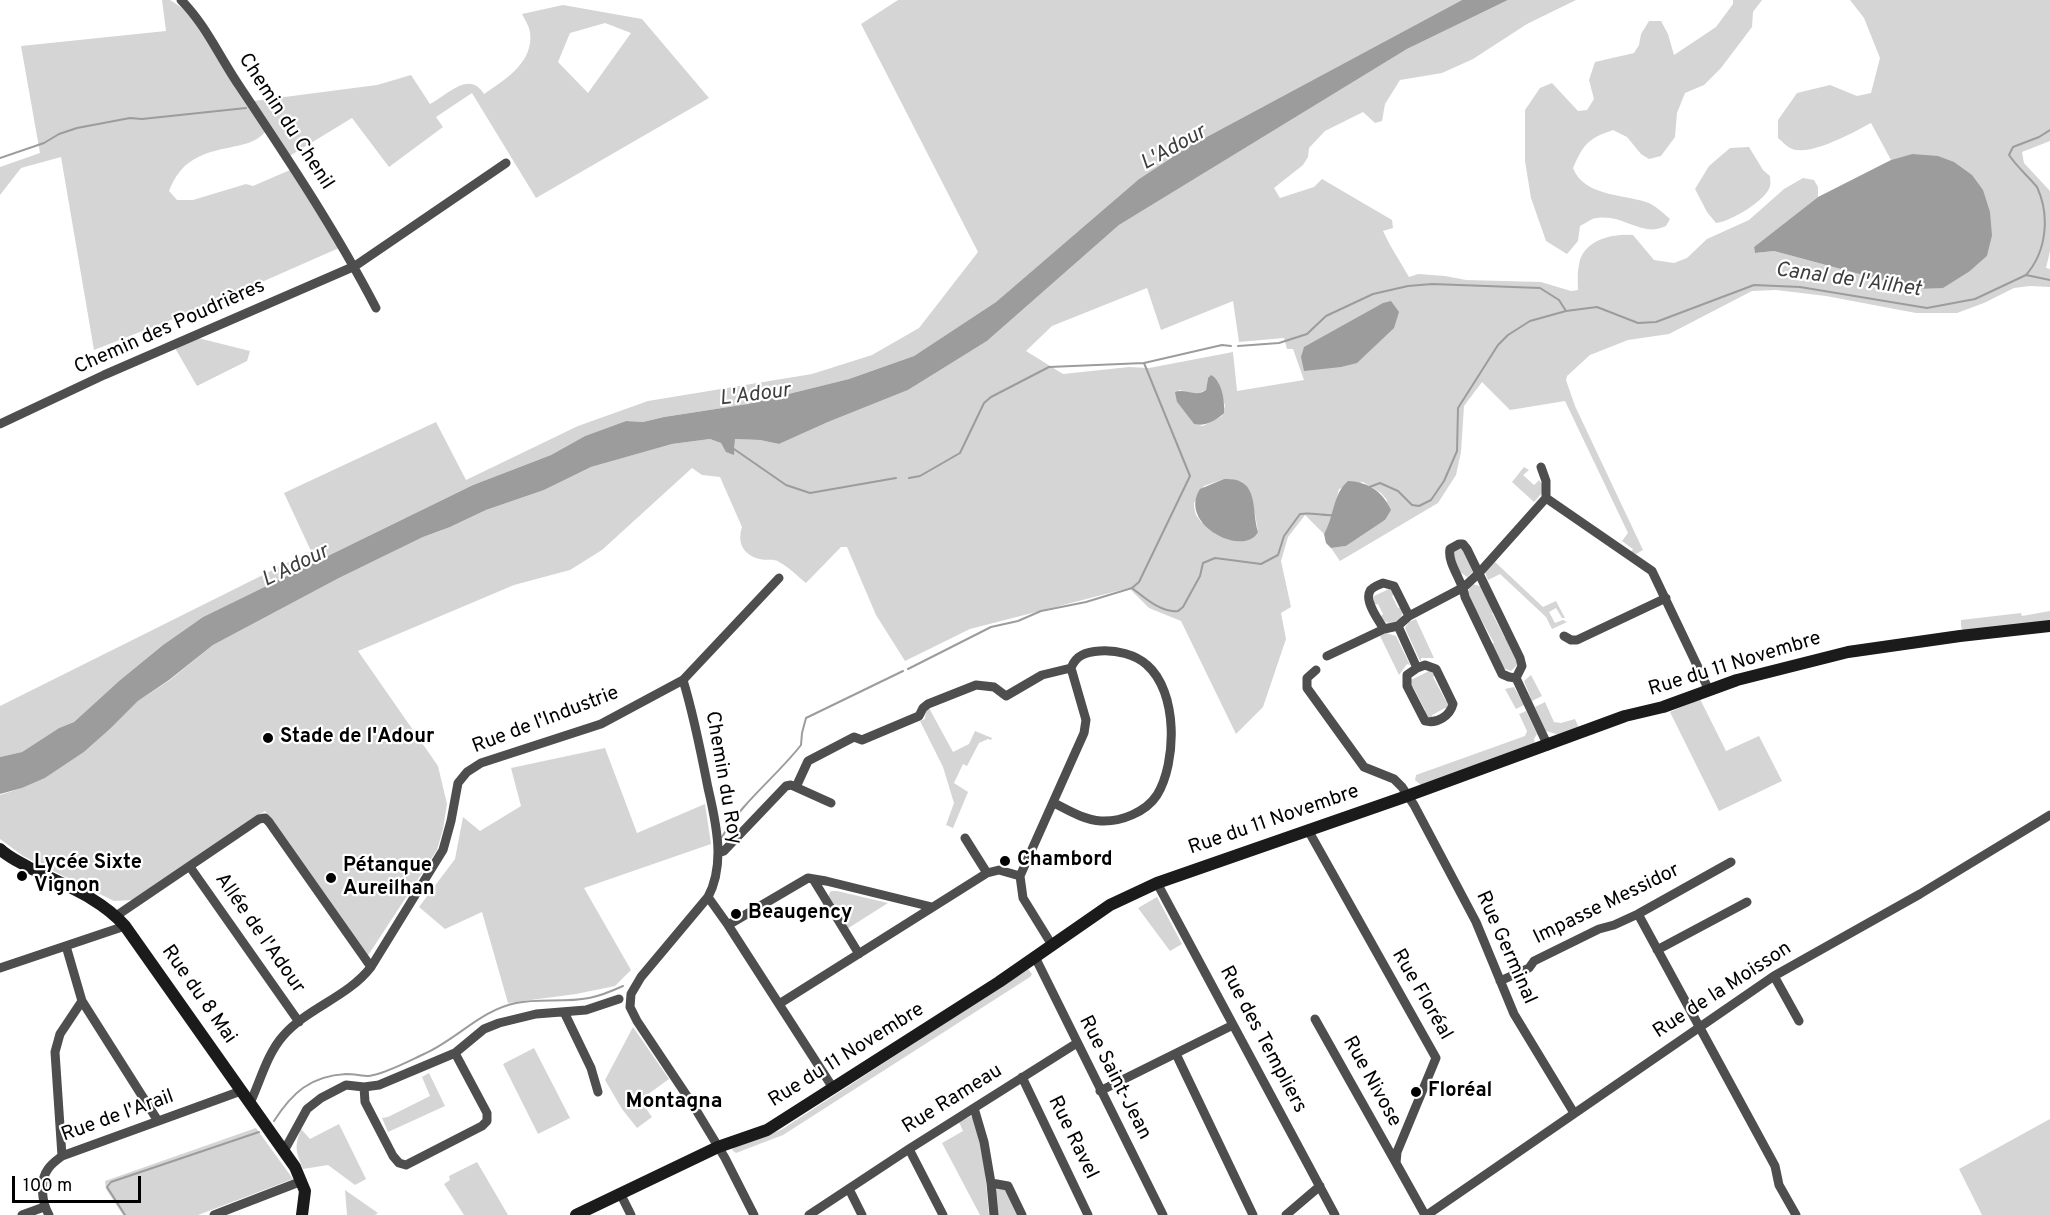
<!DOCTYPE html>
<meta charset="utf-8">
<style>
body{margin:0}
#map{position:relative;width:2050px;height:1215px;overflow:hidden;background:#fff;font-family:Overpass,sans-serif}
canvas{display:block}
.scale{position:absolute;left:12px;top:1176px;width:129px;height:27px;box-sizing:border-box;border:3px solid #000;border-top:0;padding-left:8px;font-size:18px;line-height:21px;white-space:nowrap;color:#000;-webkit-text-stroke:4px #fff;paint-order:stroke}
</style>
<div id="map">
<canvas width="2050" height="1215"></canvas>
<div class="scale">100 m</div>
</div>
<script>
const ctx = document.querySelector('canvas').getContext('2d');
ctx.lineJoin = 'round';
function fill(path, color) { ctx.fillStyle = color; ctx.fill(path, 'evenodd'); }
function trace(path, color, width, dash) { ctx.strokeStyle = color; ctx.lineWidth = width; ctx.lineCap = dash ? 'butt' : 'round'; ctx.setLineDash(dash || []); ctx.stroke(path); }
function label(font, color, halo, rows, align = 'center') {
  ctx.font = font + ' Overpass,sans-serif'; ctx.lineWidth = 4.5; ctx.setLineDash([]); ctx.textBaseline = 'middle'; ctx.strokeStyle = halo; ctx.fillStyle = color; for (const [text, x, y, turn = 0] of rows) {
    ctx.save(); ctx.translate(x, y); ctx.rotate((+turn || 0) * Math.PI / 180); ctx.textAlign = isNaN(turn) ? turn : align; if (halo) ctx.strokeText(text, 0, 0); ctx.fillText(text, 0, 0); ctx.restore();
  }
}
const green = new Path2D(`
 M162,0h8l17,11 59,91 131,-17 34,-10 19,29c18,-9 39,-34 54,-10 22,-15 50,-32 46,-62 -1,-6 -5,-12 -8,-18l41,-9 79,14 67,79 -173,100 -64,-105 -36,24 7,10 -54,40 -37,-49 -69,42 -17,-29c-3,3 -7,7 -11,9 -7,4 -15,5 -23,7 -31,6 -51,13 -63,44l8,9h16l53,-16 7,2 37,-16 49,78 -125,55 -120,47 -33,-193 -40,11 -21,27v-28l40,-14 -19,-107 145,-15zM605,23l26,10 -43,60 -30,-31 12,-29z
 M898,0h564l-274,147 -49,32 -143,123 -82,54 -65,23 -101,25 -84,13 -21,5 -17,-1 -41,15 -34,19 -78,30 -270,132 -40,28 -44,36 -45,41 -15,6 -37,24 -22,5v-51l311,-155 -27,-58 152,-71 30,58 112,-54 70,-25 164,-27 60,-19 47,-27 59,-76 -117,-228z
 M1508,0h68l-49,24 -54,35 -31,14 -42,7 -15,24 -3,17 -7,2 -12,-11 -38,19 -16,17 -1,9 -5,8 -29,23 6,10 34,-11 8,-8 70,41 1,8 -10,3 7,14 19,32 9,-3 27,2 21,4 75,2 30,9 7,-1c0,-8 -1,-17 1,-25 3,-25 34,-32 54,-30l21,25 20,3 13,-5 20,-19 42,-19 35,-31 19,-11 11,2 4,7v10l-64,50 1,6 19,-2 141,38 55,-18 17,-15 5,-20 -80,-82 -21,6 -20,-37c-17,9 -63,35 -81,25 -4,-2 -8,-7 -12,-10v-18l19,-27 33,-8 27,11 14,-3 9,-35 -16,-40 -14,-18h200v141l-28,11 2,11 26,28v60l-4,17 4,1v18l-20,-1 -16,2 -30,15 -27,10h-41l-90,-17 -50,-6 -24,1 -83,43 -41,6 -38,15 -23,21 -1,4 9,26 68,144 -7,4 -5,-2 2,-3 -11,-8 6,-8 -63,-132 -55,9 -28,-28 -18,24 -3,46 -5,23 -18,28 -98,58 -9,-13 15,-2 39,-26 2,-20 -6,-7 -18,-11 -24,7 -10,36 -5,9 -19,-19 -17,22 -7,24 10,46 -10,6 5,26 -23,68 -27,27 -55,-113 -32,-13 -20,-20 -159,41 -65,32 -29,-46 -29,-68h-6l-35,36c-9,-7 -17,-16 -27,-21 -5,-4 -12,-1 -19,-3 -17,-4 -23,-16 -18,-32l-22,-50 -18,-2 -10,-7 -90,82 -32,20 -56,15 -156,66 80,115 9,38 -4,25 -6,21 -70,107 -102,-146 -133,89 -18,1 -91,-45 -23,-17v-44l22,-7 23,-10 39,-26 27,-24 27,-27 32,-21 43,-35 126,-67 84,-41 27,-10 36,-17 58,-20 47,-23 81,-23 38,-5 11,4 6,9 8,-3v-10l25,1 19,4 49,-22 80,-32 79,-49 132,-116 288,-176zM1147,288l14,42 72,-29 6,41 45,-4 3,11h6l11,31 -67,11 -4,-39 -84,16 -20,-1 -66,7 -37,-23 26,-25zM1208,378l10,4 7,24 -3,10 -19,10 -9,-2 -17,-22 2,-12 17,4 10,-4zM1224,479h7l11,3 13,32 3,18 -31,7 -26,-17 -5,-7 -2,-8v-4l10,-17z
 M1733,0h29l-9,12 -1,15 -31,41 -17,17 -19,8 -8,20 -2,24 -14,19 -12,3 -8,-5 -14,-17 -14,-7c-26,9 -29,14 -40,38 11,28 48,26 73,34 9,3 17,11 24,17l-4,7c-25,12 -41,-12 -69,-8 -5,0 -11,5 -17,8l-2,15 -11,13 -21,-13 -15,-43 -6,-37v-51l15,-22 12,-5 26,28 9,-1 7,-11 -5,-19 6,-18 39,-9 5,-8 2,-11 8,-13h12l7,13 6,21 42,-28 17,-23z
 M1749,147l14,23 7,6c0,3 1,7 0,10 -3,14 -40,36 -54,37l-9,-11 -12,-23 14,-23 21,-18z
 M198,338l52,13 -3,10 -50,25 -22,-38z
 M1524,467l5,3 -6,5 11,10 5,-5 4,5 -1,8 -8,9 -22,-20z
 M1462,548l12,23 -7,6 -7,-5 -7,-18 2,-4z
 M1494,561l49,46 13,-6 9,17h-3l-6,-10 -7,4 6,11 8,-3 4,2 -15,7 -6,-12 -46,-43 -12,6 -3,-8z
 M1473,584l10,3 12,24 -3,2 13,25 3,-1 10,27 -7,7 -8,-3 -12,-24 3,-1 -27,-49 3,-8z
 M1389,589l6,5 -3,2 6,12 3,-1 2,5 -4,9c-10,3 -13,3 -19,-4l3,-3 -5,-10 -4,1v-9z
 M2050,611v11l-87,9 -2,-5v-6l60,-7 1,3z
 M1416,619l18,39h-13v3h-1l-15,-33 4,-6z
 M1386,633l10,3 14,29 -3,-1 -8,11 -19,-39z
 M1429,671l7,4 -3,2 13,24 2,-1 2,3 -3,8 -2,-3 -13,7v3h-5l-4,-6 2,-2 -12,-23 -2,1v-8z
 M1531,675l11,21 -10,5 -8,-20z
 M1514,687l10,18 -8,4 -11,-20z
 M1700,699l26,52 33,-15 23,45 -63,30 -49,-99z
 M1545,702l9,20 7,1 14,-4 4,9 -20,7 -13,-4 -11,-24z
 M929,708l24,44 16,-8 6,-13 17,7 -1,2 -3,-1 -9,4 -12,23 -4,-2 -9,19 14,9 -15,36 -7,-3 8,-22 -11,-36 -23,-46 5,-2 1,-9z
 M1526,711l11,23 -3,5 1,6 -114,40 -6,-5 1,-5 109,-39 2,-5 -8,-17z
 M605,748l32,85 68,-29 6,40 -127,44 47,82 -16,16 -39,8 -68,9 -26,-91 -37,17 -26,-22 36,-48 8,-42 17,14 41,-25 -10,-38z
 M831,891h6l51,12 -41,26 -18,-29v-6z
 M1157,897l25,47 -12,7 -32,-43z
 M1028,969l4,5 -2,3 -247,158 -47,18 -4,-3 3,-4 46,-16z
 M633,1027l36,52 -29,21 12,17 -15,11 -15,-19 -17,-29z
 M534,1048l36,70 -32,16 -35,-70z
 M429,1073l16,33 -57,26 -6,-14 6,-1 42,-21 -8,-19z
 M971,1116c12,14 16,78 18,99h-9l-38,-72 21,-12 -4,-9z
 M2050,1119v96h-68l-23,-46z
 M339,1124l27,55 -11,6 -27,-20 -25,4c-7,-18 -9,-22 -2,-40l9,10z
 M256,1128l37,51 -95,36h-75l-17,-26 -1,-8z
 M477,1162l31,53h-44l-20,-31 6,-4 -1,-4z
 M998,1187l9,3 11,25h-21l-2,-23z
 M345,1190l33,23 -3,2h-28z`);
const water = new Path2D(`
 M1462,0h46l-101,49 -288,176 -132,116 -79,49 -80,32 -49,22 -19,-4 -25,-1 -1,16 -8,-3 -5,-9 -11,-4 -38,5 -81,23 -47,23 -58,20 -36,17 -27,10 -84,41 -126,67 -44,35 -31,21 -27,27 -27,24 -39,26 -23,10 -22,6v-37l22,-5 37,-24 15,-6 45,-41 44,-36 40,-28 270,-132 78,-30 34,-19 41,-15 17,1 21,-5 84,-13 101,-25 65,-23 82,-54 143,-123 49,-32z
 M1912,154l26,2 16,6 18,13 11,15 7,22 2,24 -5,20 -17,15 -27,17 -28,1 -141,-38 -19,2 -1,-6 64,-50 73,-37z
 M1391,301l8,11 -5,16 -37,35 -16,4 -37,4 -3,-14 3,-10 79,-44z
 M1211,375c11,6 14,26 13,38 -7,7 -19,14 -30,11l-17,-22 -2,-10c11,-4 20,6 31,-2l2,-12z
 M1224,479c36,-2 27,30 34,53 -13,26 -81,-7 -58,-43z
 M1348,481c21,1 35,11 43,29l-6,10 -39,26 -15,2 -5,-5 -2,-9c11,-19 8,-39 24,-53z`);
const stream = new Path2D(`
 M0,158l44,-15 15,-9 18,-6 53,-10 12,1 104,-11
 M2026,275c21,-24 24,-60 11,-88 -9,-11 -20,-20 -28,-32l4,-8 26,-10 11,-7
 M1238,346l41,-3 28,-9 19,-18 47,-22 35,-8 24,-2 108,4 19,12 7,11 31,-4 41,16 18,-1 98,-37 46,2 127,21 48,-9 51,-24 24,5
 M734,449l52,36 24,8 86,-15
 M909,478l11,-2 40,-23 24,-50 7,-6 58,-30 95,-4 78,-18 9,1
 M1367,488l13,-5 18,8 14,14 7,1 12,-6 13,-19 13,-30 1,-43 40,-63 10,-10 22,-14 36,-10
 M1132,588c13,10 29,25 46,23l5,-4 17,-31 3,-13 12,-5 46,6 17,-9 6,-19 16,-22c12,-2 22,2 34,1
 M908,669l83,-42 27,-6 23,-10 45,-9 46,-14 7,-6 51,-106 -46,-113
 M722,837c20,-35 54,-60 79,-92l1,-12 4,-15 97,-47
 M274,1121c18,-28 36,-45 72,-47 8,0 16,2 23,2 16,-2 40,-15 55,-22 32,-14 57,-44 92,-51 23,-5 49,0 73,-5 11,-2 23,-7 34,-12
 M125,1215l-18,-28 4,-5 148,-50`);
const street = new Path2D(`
 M181,0c25,25 39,58 59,87 48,72 96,144 136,221
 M0,424l104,-49 251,-109 151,-103
 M1541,467l5,14v17
 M1459,544h4l4,5 53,109 2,8 -6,12 -7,-1 -7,-3 -37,-77c-2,-16 -18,-34 -15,-48z
 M1398,626l19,42 8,-3 11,4 17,35c-3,12 -16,20 -28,17l-18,-35v-11l10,-7
 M1384,629c-5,-8 -20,-28 -14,-38 2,-4 9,-6 13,-8l11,3 15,30
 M1564,636l7,4h6l89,-42
 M1327,656l57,-27 14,-3 11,-10 55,-29 15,-14 67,-75 106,73 54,113 1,6
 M1316,670l-9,8v10l57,79 30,12 8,8 12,18 62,117 38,92 60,99
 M1516,678l32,68
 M683,680c11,36 18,72 25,108 5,21 10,43 10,64 0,15 -3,32 -10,45l-67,80 -10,17 -1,13 7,14 56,84 32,53 29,57
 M796,787l12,-26 46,-24 8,3 57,-24 4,-8 5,-4 48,-19 18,2 12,9 36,-21 29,-7
 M1308,830l128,228 -39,94 -1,11 29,52
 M965,838l22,35
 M718,853l6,-2 62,-65 5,-1 40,18
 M190,867l109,155
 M1020,876l64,-143 2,-13 -15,-52c5,-13 15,-16 29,-17 16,-1 35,3 47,14 31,27 30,97 10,130 -11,17 -36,27 -56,26 -17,-1 -33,-11 -47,-18
 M813,879l46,75
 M1157,883l178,332
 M708,897l20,28 105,163
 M1638,914l137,252 4,19 17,30
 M116,916l143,-97 6,-1 4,4 102,145
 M728,925l80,-47 18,3 106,26
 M66,946l16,55 76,120
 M1657,950l90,-48
 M1035,957l128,258
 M0,968l125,-42
 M1774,976l25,45
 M1500,981l29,-13 5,-7 65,-32 15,-4 24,-11 93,-52
 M779,1004l208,-131 12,-3 21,6 3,22 29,47
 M564,1012l27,56 7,24
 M1315,1019l81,144
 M1176,1054l77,161
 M1022,1077l66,138
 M364,1087l1,15 28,54 6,7 7,2 76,-39 5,-5v-8l-32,-60
 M1100,1091l133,-66
 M250,1103c10,-21 17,-49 33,-67 24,-28 65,-39 88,-69l72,-117 8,-29 7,-38 9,-11 14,-9 120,-39 82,-44 96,-102
 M974,1108l10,34 7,41 17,3 14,29
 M909,1149l34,66
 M284,1151l23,-42 14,-11 25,-13 18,2 15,-2 76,-32 29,-24 15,-6 37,-9 50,-4 33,-11
 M62,1156l-7,-104 5,-18 22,-33
 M991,1183l3,32
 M849,1189l13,26
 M620,1193l11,22
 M22,1215l22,-8
 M49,1215c-7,-12 -10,-34 -1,-46 3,-5 9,-9 14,-13l179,-65
 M214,1215l88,-34
 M809,1215l100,-66 168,-106
 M1286,1215l34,-29
 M1427,1215l347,-239 146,-82 130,-79`);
const secondary = new Path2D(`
 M0,849c8,8 18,12 28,18 33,17 72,30 97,59l170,241 10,24 -3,24
 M576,1215l142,-68 49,-17 232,-148 111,-77 47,-22 250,-87 218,-80 38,-9 74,-27 111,-28 112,-16 90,-10`);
const markers = [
 [268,738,6,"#000"],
 [1005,861,6,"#000"],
 [22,876,6,"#000"],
 [331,878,6,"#000"],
 [736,914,6,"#000"],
 [1416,1092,6,"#000"]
];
const streetNames = [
 ["Chemin du Chenil",285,122,57],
 ["Chemin des Poudrières",170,328,-24],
 ["Rue du 11 Novembre",1735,665,-17],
 ["Rue de l'Industrie",546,721,-21],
 ["Chemin du Roy",722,778,80],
 ["Rue du 11 Novembre",1274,821,-19],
 ["Impasse Messidor",1607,905,-26],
 ["Allée de l'Adour",259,934,55],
 ["Rue Germinal",1505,948,66],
 ["Rue de la Moisson",1723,991,-33],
 ["Rue du 8 Mai",198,995,55],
 ["Rue Floréal",1421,995,60],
 ["Rue des Templiers",1262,1040,62],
 ["Rue du 11 Novembre",847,1056,-32],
 ["Rue Saint-Jean",1114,1078,63],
 ["Rue Nivose",1371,1082,61],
 ["Rue Rameau",953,1100,-32],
 ["Rue de l'Arail",118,1117,-20],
 ["Rue Ravel",1072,1138,64]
];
const poiNames = [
 ["Stade de l'Adour",280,738],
 ["Chambord",1017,861],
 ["Lycée Sixte",34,864],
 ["Vignon",34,887],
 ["Pétanque",343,867],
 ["Aureilhan",343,890],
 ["Beaugency",748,914],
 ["Floréal",1428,1092]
];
const waterNames = [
 ["L'Adour",1174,149,-29],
 ["Canal de l'Ailhet",1848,281,8],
 ["L'Adour",755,396,-7],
 ["L'Adour",296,567,-26]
];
const neighbourhoodNames = [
 ["Montagna",674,1103]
];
fill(green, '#d5d5d5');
fill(water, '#9c9c9c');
trace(stream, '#9c9c9c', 2);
trace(street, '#4e4e4e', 9);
trace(secondary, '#1b1b1b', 12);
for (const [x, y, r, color] of markers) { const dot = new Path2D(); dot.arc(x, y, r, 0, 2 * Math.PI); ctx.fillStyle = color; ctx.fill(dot); trace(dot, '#fff', 2); }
label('20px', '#000', '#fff', streetNames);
label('bold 20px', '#000', '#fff', poiNames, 'left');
label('italic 21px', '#3d3d3d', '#fff', waterNames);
label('bold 21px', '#000', '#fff', neighbourhoodNames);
</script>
